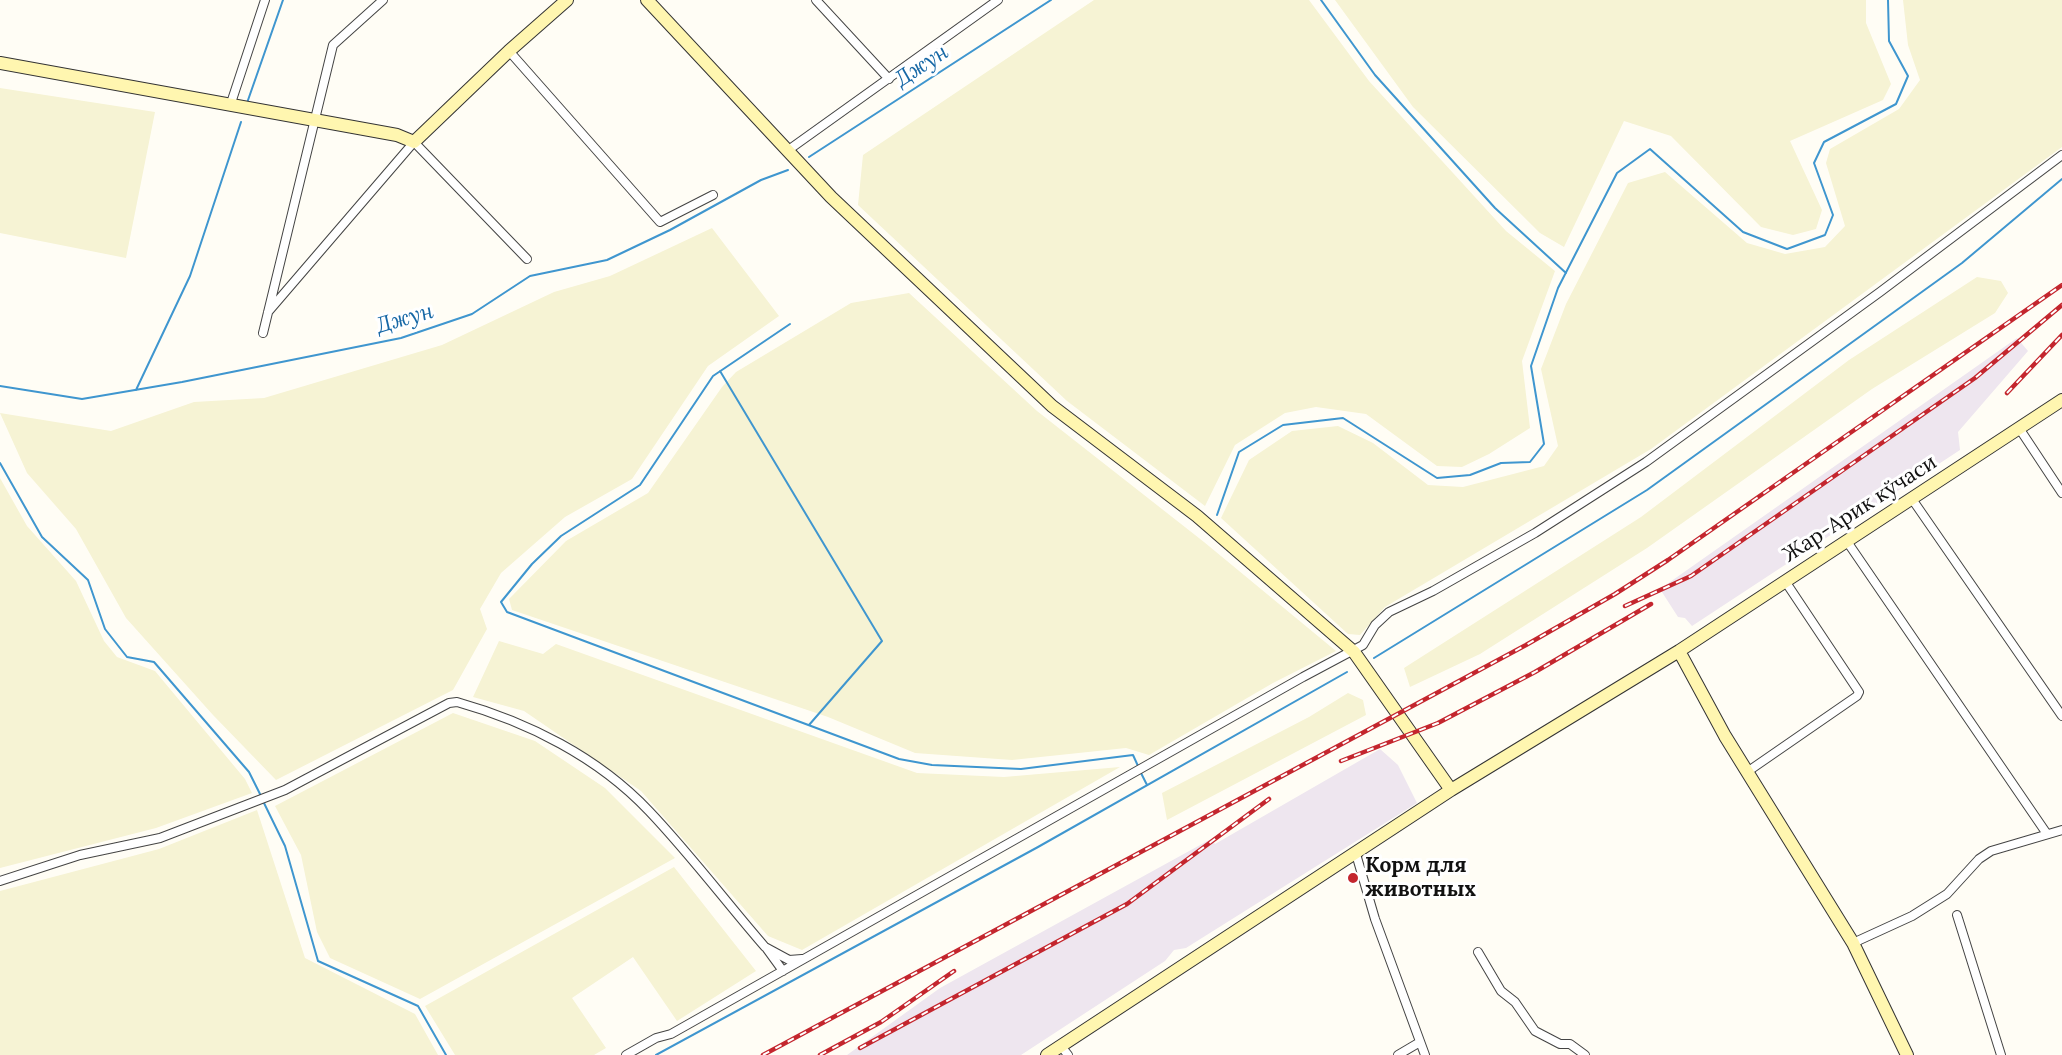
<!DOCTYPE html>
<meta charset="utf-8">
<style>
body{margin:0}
canvas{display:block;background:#fffdf5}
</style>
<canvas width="2062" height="1055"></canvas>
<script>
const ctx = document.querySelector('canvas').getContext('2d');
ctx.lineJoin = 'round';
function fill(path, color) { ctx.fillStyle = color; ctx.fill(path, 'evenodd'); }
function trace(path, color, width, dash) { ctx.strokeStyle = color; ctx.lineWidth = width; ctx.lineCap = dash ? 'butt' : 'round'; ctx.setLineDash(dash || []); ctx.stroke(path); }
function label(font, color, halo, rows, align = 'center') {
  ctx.font = font + ' Lora,serif'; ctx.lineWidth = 6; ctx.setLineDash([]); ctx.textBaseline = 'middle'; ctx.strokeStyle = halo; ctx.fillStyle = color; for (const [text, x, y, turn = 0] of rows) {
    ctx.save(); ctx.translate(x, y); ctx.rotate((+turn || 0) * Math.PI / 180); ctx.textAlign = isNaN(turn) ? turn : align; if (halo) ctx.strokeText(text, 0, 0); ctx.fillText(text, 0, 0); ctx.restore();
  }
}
const industrial = new Path2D(`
 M2017,338l11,13 -70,81 2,18 -268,176 -7,-8 -7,-1 -18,-28z
 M1380,749l18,16 19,38 -231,145 -12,2 -9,11 -144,94h-174l93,-67 271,-149 4,5z`);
const farmland = new Path2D(`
 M1094,0h215l60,81 137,150 49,40 -33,90 8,67 -41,26 -27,13 -25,-1 -71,-52 -50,-7 -31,6 -50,32 -30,61 -138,-105 -209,-196 5,-50z
 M1335,0h531v23l25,61 -8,16 -93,41 32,69 -6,19 -23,6 -32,-8 -90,-91 -47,-15 -60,126 -24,-14 -127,-126z
 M1903,0h159v147l-411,302 -266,158 -25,28 -12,-1 -127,-116 28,-58 43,-29 46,-5 35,17 55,42 35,2 81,-21 14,-20 -17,-77 25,-65 62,-121 37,-11 82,71 38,11 40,-7 20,-21 -19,-63 4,-14 69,-40 21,-29 -12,-35z
 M0,88l155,24 -29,146 -126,-25z
 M712,228l67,88 -71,50 -76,113 -67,38 -64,56 -21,36 7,20 -34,61 -177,90 -63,-65 -87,-97 -50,-89 -49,-56 -27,-60 111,18 83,-29 70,-4 178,-53 112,-53 56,-16z
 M1977,277l24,4 7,12 -13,20 -123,76 -225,159 -167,106 -70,33 -6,-19 237,-151 208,-157z
 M909,293l128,118 167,131 132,109 -63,32 -124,72 -23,-7 -114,12 -97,-7 -87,-36 -316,-107 -3,-11 57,-58 82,-48 74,-106 14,-15 115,-69z
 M0,478l27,48 49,55 28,60 13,16 38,14 90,108 7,14 -96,35 -156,40z
 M499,641l44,13 13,-10 361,129 87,4 116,-10 -318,183 -34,-14 -127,-145 -117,-80 -51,-14z
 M1348,693l15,7 3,15 -199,105 -5,-27 147,-76z
 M453,713l82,28 70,47 70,70 -255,141 -90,-41 -13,-26 -16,-77 -26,-49z
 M257,810l48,148 110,56 23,41h-438v-164l159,-42z
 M674,867l82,104 -79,50 -44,-64 -61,41 34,50 -12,7h-139l-30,-49z`);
const stream = new Path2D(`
 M1321,0l54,75 120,133 71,65
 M247,103l36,-103
 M809,157l242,-157
 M790,324l-77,52 -73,109 -79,51 -29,28 -31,38 6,10 392,147 33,6 89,4 112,-14 5,11
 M720,371l162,270 -73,84
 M0,386l82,13 100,-17 219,-44 71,-24 58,-38 77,-16 63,-30 91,-50 27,-10
 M136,390l54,-114 51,-154
 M0,463l42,74 46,43 17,49 22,28 27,5 95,110 12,24
 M1217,515l22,-63 44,-27 60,-7 94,60 33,-3 31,-12 29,-1 14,-18 -13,-78 27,-78 59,-115 33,-24 93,83 44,17 38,-14 8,-20 -19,-52 10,-21 72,-38 12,-28 -19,-35 -1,-41
 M1374,658l273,-168 315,-227 100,-84
 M1140,771l7,14
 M263,801l22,45 33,115 100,45 28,49
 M656,1055l382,-208 309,-175`);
const minor = new Path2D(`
 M816,0l73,79
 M509,51l151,171 53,-27
 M230,106l35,-106
 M787,151l211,-151
 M268,312l146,-170 113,117
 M263,333l70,-288 50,-45
 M2019,428l43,65
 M1912,499l150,217
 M1846,540l201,294
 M1747,772l110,-76 2,-4 -74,-111
 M1356,854l19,65 50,136
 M0,881l80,-26 80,-17 125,-48 164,-87 8,-1c71,20 141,55 192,109 41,43 77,91 116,136l24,13 13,-1
 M1957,915l44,140
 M1853,943l59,-27 35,-22 32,-35 12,-8 71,-21
 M767,949l16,22
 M1478,952l23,39 14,11 20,29 25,13h10l15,11
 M1061,1046l7,9
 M626,1055l30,-17 15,-4 632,-357 60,-32 12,-20 14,-13 44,-21 102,-58 111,-71 234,-170 182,-137
 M1398,1055l22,-13`);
const secondary = new Path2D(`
 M647,0l184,197 221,209 145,110 157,136 97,138
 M0,63l397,72 17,7 95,-91 58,-51
 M1679,651l46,85 128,207 54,112
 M1047,1055l404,-265 228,-139 383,-251`);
const rail = new Path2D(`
 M2007,393l55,-58
 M1625,606l66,-30 284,-198 87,-73
 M1341,761l97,-38 97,-51 116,-68
 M860,1048l267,-144 142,-105
 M763,1055l763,-410 89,-51 53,-34 394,-275
 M820,1055l61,-33 73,-51`);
const markers = [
 [1353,878,6,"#c4262e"]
];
const streetNames = [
 ["Жар-Арик кўчаси",1860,509,-33]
];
const poiNames = [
 ["Корм для",1365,866],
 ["животных",1365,890]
];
const waterNames = [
 ["Джун",922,66,-33],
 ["Джун",405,319,-16]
];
fill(industrial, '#eee6ef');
fill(farmland, '#f6f3d4');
trace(stream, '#3f96cf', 2);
trace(minor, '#444', 10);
trace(secondary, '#333', 14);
trace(minor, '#fff', 8);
trace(secondary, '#fff6b0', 12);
trace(rail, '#c4262e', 4.5);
trace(rail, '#fff', 2, [7]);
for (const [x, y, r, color] of markers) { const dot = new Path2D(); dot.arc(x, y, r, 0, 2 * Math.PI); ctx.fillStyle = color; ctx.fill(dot); trace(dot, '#fff', 2); }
label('21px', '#111', '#fff', streetNames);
label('bold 21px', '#111', '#fff', poiNames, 'left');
label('italic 22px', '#1768a6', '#fff', waterNames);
</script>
